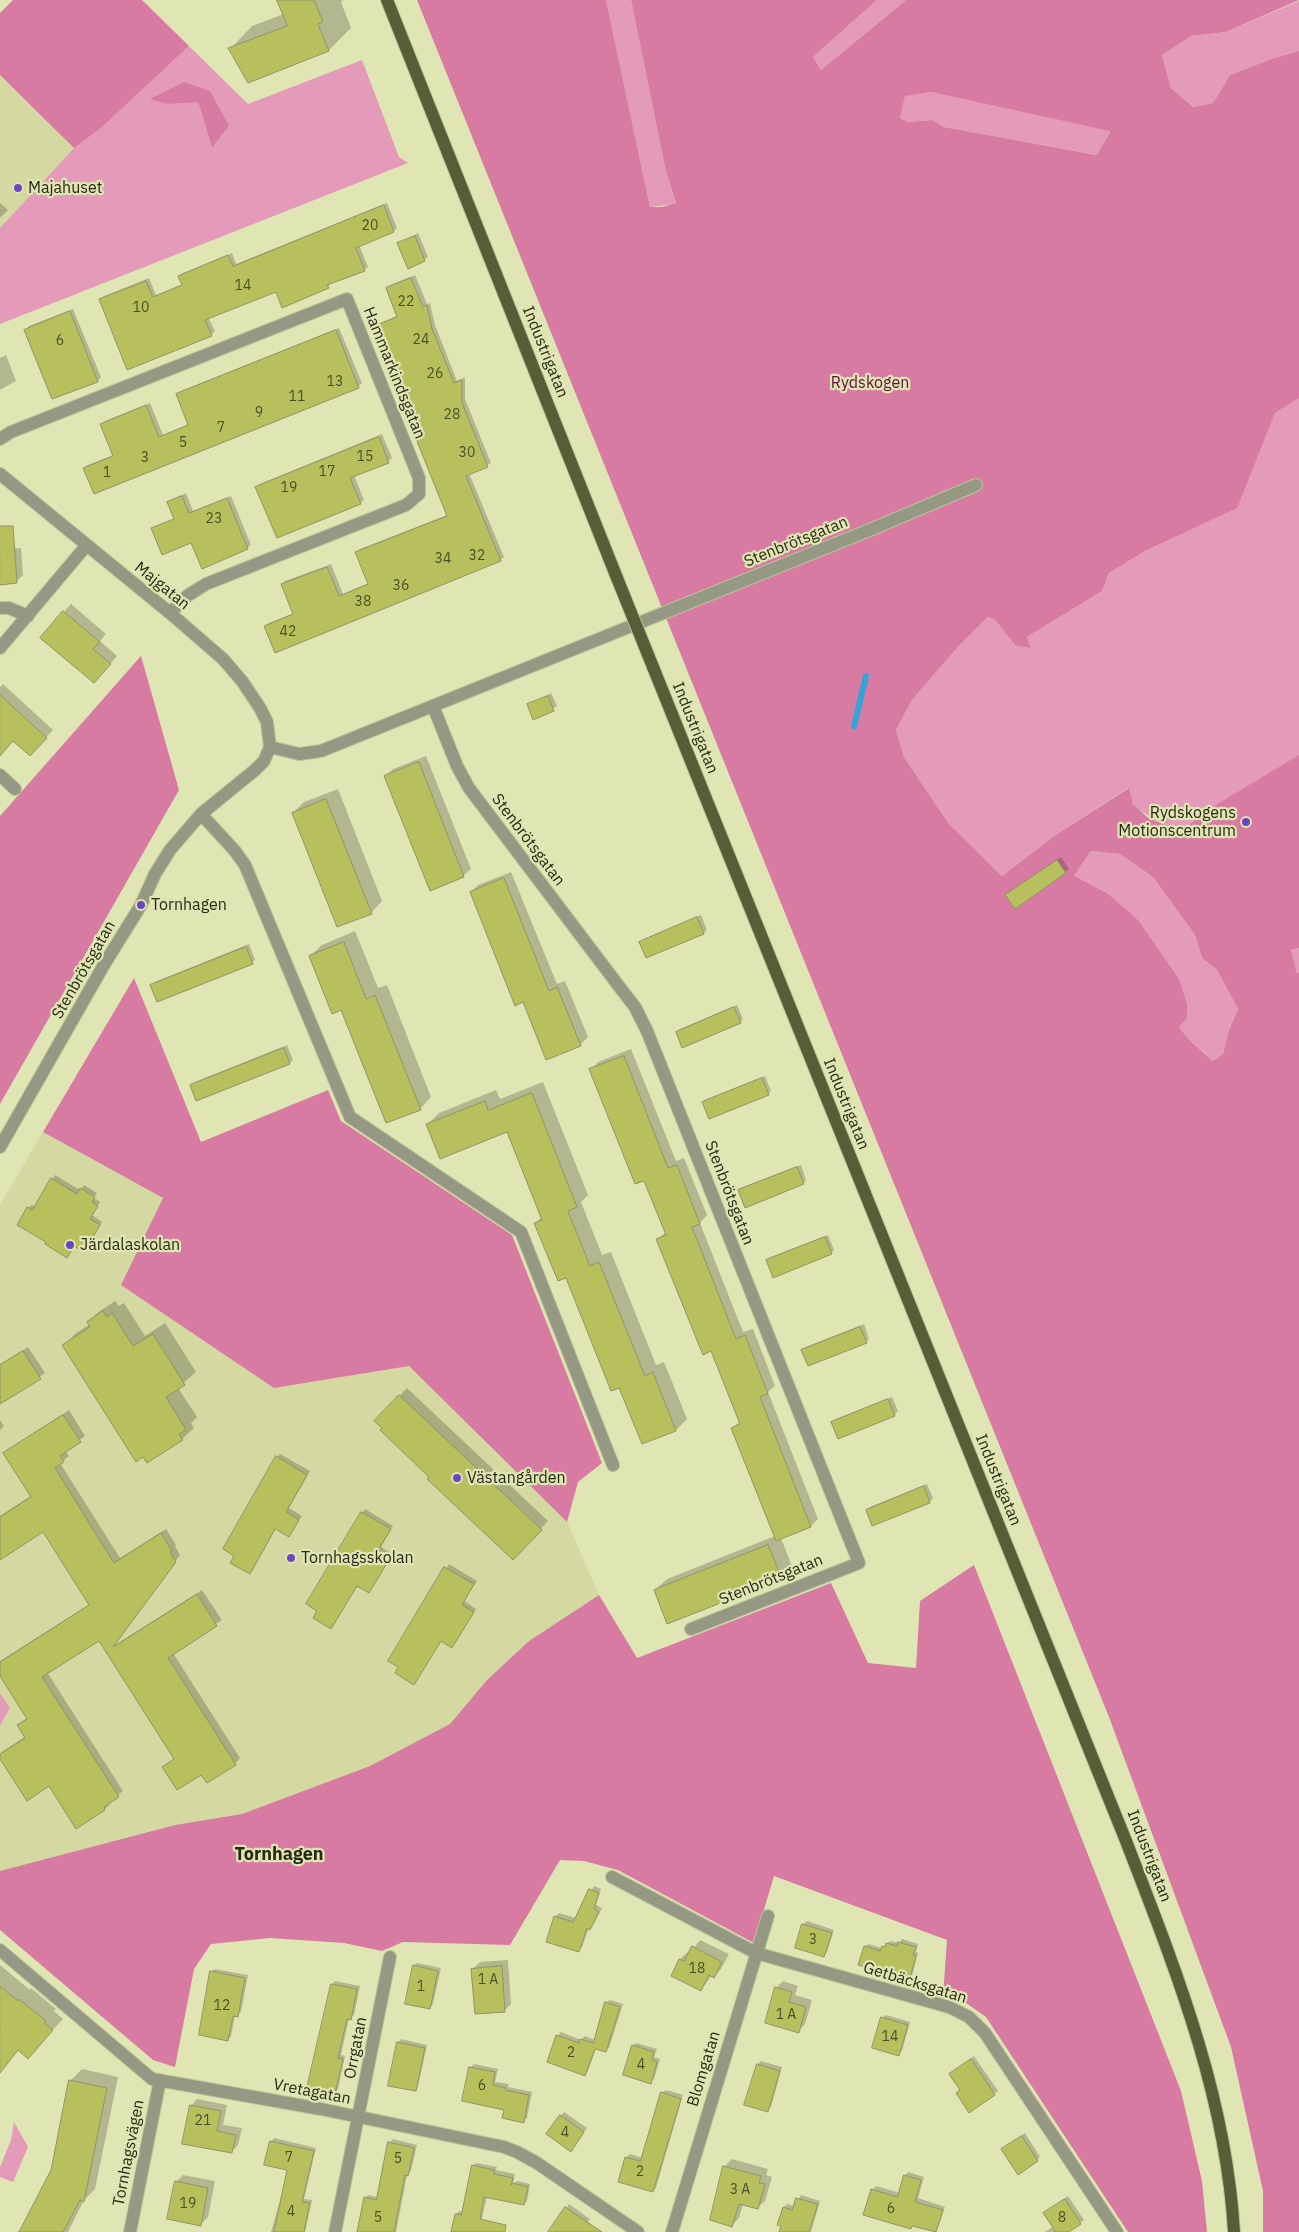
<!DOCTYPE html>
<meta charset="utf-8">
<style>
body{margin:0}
canvas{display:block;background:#dfe5b3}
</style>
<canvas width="1299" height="2232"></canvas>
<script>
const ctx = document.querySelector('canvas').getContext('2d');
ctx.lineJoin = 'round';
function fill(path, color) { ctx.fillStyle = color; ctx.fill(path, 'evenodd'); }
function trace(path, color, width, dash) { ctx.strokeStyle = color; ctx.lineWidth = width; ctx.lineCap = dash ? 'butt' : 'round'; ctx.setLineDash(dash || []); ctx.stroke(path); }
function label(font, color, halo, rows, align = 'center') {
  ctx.font = font + ' "IBM Plex Sans",sans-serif'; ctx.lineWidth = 4.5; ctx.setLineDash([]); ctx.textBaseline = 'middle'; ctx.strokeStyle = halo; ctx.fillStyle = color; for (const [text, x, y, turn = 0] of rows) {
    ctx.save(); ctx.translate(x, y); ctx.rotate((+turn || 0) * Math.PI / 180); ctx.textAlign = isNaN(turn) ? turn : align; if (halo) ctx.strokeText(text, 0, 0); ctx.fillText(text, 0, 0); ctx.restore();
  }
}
const built = new Path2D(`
 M0,75l74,73 -74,80z
 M43,1132l120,66 -41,87 152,103 135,-22 158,156 32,73 -70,46 -42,39 -37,44 -80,42 -128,48 -67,11 -175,46v-666z`);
const green = new Path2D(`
 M606,0h25l35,172 10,32 -26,3z
 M877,0h29l-85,70 -8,-13z
 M1299,1v50l-25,7 -44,17 -17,28 -20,4 -22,-19 -9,-33 29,-19 35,-4z
 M189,46l59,58 114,-44 37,97 9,6 -408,161v-96l74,-80 26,-19zM198,102l31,24 -17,22z
 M931,92l179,39 -12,24 -154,-28 -12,-7 -24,2 -8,-4 5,-23z
 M1299,398v478c-28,-11 -155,-52 -166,-73 -3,-4 -3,-10 -5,-15l-74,48 -52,40 -53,-52 -45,-67 -8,-27 16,-30 44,-51 32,-32 7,3 21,26 13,2 -2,-11 75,-46 7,-18 36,-22 91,-43 39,-95z
 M1091,851l29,3 33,23 42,58 7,23 15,12 21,39 -9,21 -6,24 -10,7c-12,-12 -24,-20 -34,-34l8,-9c0,-22 -8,-38 -20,-55l-93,-87z
 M1299,948v25h-2l-6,-23z
 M0,1693l10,15 -10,18z
 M14,2122l14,25 -15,35 -13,-5v-10l11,-27z`);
const forest = new Path2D(`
 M13,0h129l47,46 -89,83 -26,19 -74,-73v-62z
 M417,0h189l44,207h12l14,-4 -10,-31 -35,-172h246l-64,57 8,13 85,-70h393l-73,32 -35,4 -29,19 9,33 22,19 20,-4 17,-28 44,-17 25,-7v347l-24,15 -38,95 -92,43 -36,22 -7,18 -75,46 3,11 -14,-2 -21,-26 -7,-3 -32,32 -44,51 -16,30 8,27 45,67 53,52 52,-40 75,-48 4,16 14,13 35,15 22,-20 95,-57v193l-8,2 6,23h2v1259h-36v-41l-32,-144 -122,-330zM931,92l178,39 1,1 -13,23 -153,-28 -12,-7 -24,2 -8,-4 5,-22zM1091,851l29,3 33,23 42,58 7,23 15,12 21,39 -9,21 -6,24 -10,7c-12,-11 -25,-21 -34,-34l8,-9v-14l-8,-25 -41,-59 -30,-26 -34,-18z
 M184,82l26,9 19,35 -17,22 -14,-46 -31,2 -17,-5z
 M141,656l38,134 -179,314v-288z
 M134,978l67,164 127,-52 13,31 171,114 90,228 -24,19 -11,40 -158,-156 -135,22 -153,-103 42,-87 -120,-66z
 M974,1565l207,526 21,90 5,51h-79l-142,-215 -20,-14 -23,-6 4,-57 -173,-64 -20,67 -136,-73 -34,-9 -24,-1 -50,85 -107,-3 -21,9 -38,-8 -74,-5 -59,6 -17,25 -19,98 -22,-7 -153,-130v-59l175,-46 67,-11 128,-48 80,-42 37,-44 42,-39 70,-46 38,63 194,-75 37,80 48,5 4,-67z`);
const shadow = new Path2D(`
 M278,0h65l-2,2 10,26 -22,22 -81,32 -18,-33 22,-23 32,-12z
 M0,203l8,7 -8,8z
 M387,203l10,25 -3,3 -35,14 9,22 -4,3 -33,13 -3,4 -52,3 -68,27 7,14 -4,4 -110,-35 3,-4 45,-18 7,17 27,-11 -4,-8 4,-3 49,-20 4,11z
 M418,233l10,24 -4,3 -25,-17z
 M415,275l12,29 3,-1 5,22 22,56 8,-4v22l26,64 -22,10 35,84 -4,3 -235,67 4,-4 25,-10 -12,-29 3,-3 46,-17 12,30 26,-11 -12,-31 3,-3 87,-34 -74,-188 25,-12 -11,-27 3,-3z
 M73,309l28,68 -3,4 -46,17 -26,-68 3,-4z
 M339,328l23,55 -4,4 -273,81 3,-3 25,-10 -11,-30 3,-4 45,-18 13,32 26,-11 -12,-30 4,-3z
 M6,355l10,26 -16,9v-32z
 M382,434l10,24 -4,3 -34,14 10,25 -4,3 -103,-16 3,-3z
 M186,493l7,18 38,-15 20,49 -4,3 -56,-7 -38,-12 22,-11 -7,-16z
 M21,548l2,27 -7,7 -16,1v-33z
 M71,604l35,30 -6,7 17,15 -15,18 -60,-37z
 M3,684l50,46 -16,17 -24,-7 -13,1v-54z
 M551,693l6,13 -23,12 -6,-13z
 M426,756l45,113 -8,7 -77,-100 7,-7z
 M338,789l44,112 -11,12 -78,-100 11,-11z
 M1061,857l8,12 -53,38 -6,-15z
 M511,872l46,112 8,-3 23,56 -8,8 -56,-44 -53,-109 7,-7z
 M701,915l6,15 -3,3 -64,9 4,-3z
 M355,931l23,57 9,-3 44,112 -11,12 -78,-100 -32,-53 12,-11z
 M249,944l6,16 -3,3 -100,22 3,-3z
 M737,1005l6,14 -3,3 -63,10 3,-3z
 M287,1045l6,15 -3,3 -93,37 -5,-15 3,-3z
 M631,1049l45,112 8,-3 23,57 -7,8 43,109 10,-3 22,57 -7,6 50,127 -7,7 -30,12 11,28 -11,12 -126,12 12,-11 108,-43 -42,-108 7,-7 -28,-71 -54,-111 8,-7 -21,-53 -54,-109 7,-8z
 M765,1076l6,15 -3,3 -64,8 3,-3z
 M543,1082l45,113 -7,7 21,53 9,-3 45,113 8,-3 23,57 -11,11 -56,-44 -53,-110 -31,-53 6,-7 -34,-86 -80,-6 11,-11 57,-23 4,9z
 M801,1165l5,15 -3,3 -64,8 4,-4z
 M55,1175l25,15 4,-5 13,8 -3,5 6,4 -8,13 10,7 -15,25 -3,4 -9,-6 -8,11 -19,-15 -20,-33 4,-3 3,2z
 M828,1235l6,15 -3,3 -64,8 4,-4z
 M115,1301l4,5 5,-3 21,33 20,-13 31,49 -18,16 19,29 -6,6 3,5 -12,11 -118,-94 11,-11 15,-10 -2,-2 12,-11z
 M864,1324l5,15 -3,3 -63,8 3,-3z
 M28,1347l17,26 -45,30v-38z
 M407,1388l141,133 -28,30 -90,-74 -54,-56z
 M892,1397l6,14 -4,4 -62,8 4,-4z
 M69,1410l16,26 -20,15 4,5 -9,7 60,95 46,-29 10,16 -1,1 5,9 -65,90 87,-55 20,30 -49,33 67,105 -5,6 -33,9 -38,-6 11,-9 -76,-119 -52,33 76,119 -14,11 1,2 -5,5 -56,-24 -49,-29 5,-6 21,-14 -8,-11 10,-8 -28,-43v-13l90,-57 -47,-73 -43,27v-42l32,-21 -27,-42z
 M0,1420l4,6 -4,4z
 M280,1454l30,17 -21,37 13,8 -13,19 -13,-7 -23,41 24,-112z
 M927,1484l6,14 -3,4 -63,8 3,-3z
 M365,1509l28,17 -12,21 12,7 -24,37 -11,-6 -27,42 -12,-17 -11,-7z
 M449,1564l28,17 -13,20 12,8 -24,37 -11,-6 -27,43 -14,-16 -10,-6z
 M594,1886l7,3 -5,16 6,3 -9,17 -4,3 -7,19 -3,4 -31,-10 8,-25 3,-3 17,5z
 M807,1921l27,9 -7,22 -3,3 -27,-8 6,-23z
 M902,1939l16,5 -2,8 2,1 -6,23 -4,3 -43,-32 3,-3 14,4 8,-7 9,2z
 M700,1940l29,14 -8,15 -7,8 -2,-2 -11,15 -29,-15 8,-16 8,-7 2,1z
 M508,1960l3,44 -7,7 -31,-42 7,-7z
 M417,1963l24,5 -8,36 -3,3 -16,-41z
 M0,1965l30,25 1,-2 25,21 -2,2 9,8 -35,38 -28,-24z
 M214,1969l34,6 -7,37 -6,3 -4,21 -3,4 -17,-68z
 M335,1981l25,5 -6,29 -5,3 -8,37 4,1 -7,33 -3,3 -3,-108z
 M783,1981l15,5 -3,9 17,5 -7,24 -7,7 -22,-43z
 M610,2000l13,4 -14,44 -4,3 -9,-3 -8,23 -3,3 -28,-38 4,-4 20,8 4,-4 10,4 11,-37z
 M886,2015l24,7 -8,29 -4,3 -16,-36z
 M401,2039l26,6 -9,41 -3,4 -17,-47z
 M636,2043l21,6 -3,8 6,2 -6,20 -4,3 -17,-36z
 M974,2056l24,35 -4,3 -44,-20z
 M761,2061l21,6 -11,40 -4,3 -9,-46z
 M474,2064l24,5 -3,13 14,2 -1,3 24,5 -5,26 -4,3 -18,-12 -35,-41z
 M82,2069l36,8 -23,112 -11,11 -16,32h-50l9,-11 25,-50 18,-90z
 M666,2090l17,5 -27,93 -3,3 -27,-33 4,-4 12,4 20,-65z
 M197,2099l30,6 -4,20 19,3 -4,17 -6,6 -41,-45z
 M564,2112l23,16 -13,19 -13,-31z
 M1025,2133l15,24 -3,3 -31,-14z
 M274,2138l42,10 -12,51 8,1 -7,32h-34l18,-63 -18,-27z
 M393,2139l24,6 -6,26 -4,4 -11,57h-29l-2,-34 3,-3 10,2 11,-54z
 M732,2159l36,10 -2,6 6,2 -7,24 -8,7 -14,-4 -4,14 -7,7 -20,-5 13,-54z
 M476,2163l21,4 -1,3 19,4 -2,10 4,-3 13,3 -3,17 -3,3 -37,-8 -8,36h-27l4,-18 3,-3 4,1 10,-46z
 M908,2172l16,5 -6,21 27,9 -7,21 -3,4 -22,-7 -3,3 -45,-14 8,-25 3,-3 24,7 5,-17z
 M183,2175l32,6 -7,36 -7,7 -25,-42z
 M801,2195l19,6 -9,31h-30l3,-25 3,-3 8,2z
 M1068,2196l16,24 -15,11 1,1h-25l9,-6 -9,-13z
 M569,2204l21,15 -9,13h-32z`);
const stream = new Path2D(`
 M854,726l12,-50`);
const building = new Path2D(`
 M277,0h37l9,22 -5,2 11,27 -81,32 -20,-35 59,-22z
 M384,205l10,27 -38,16 9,23 -38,14 2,3 -47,20 -6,-16 -71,28 7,16 -85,34 -28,-71 47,-18 7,16 29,-12 -4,-9 50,-21 5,11z
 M415,236l10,25 -17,8 -11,-26z
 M411,278l12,29 4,-2 5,24 22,54 8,-3v23l26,64 -22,9 35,85 -226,92 -11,-27 29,-12 -12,-30 46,-17 12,29 29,-12 -13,-32 92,-36 -76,-189 26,-10 -11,-29z
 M70,311l28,71 -46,17 -28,-69z
 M336,330l23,58 -265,106 -11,-26 30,-12 -13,-32 46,-19 13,32 29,-12 -12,-31z
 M379,437l10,26 -39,15 11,26 -84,34 -22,-51z
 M182,496l7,17 38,-15 21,51 -46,20 -11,-26 -29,12 -11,-27 23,-9 -7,-17z
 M0,526h13l4,57 -17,2z
 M63,611l37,31 -7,7 18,15 -17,19 -54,-45z
 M0,695l47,43 -17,18 -17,-15 -13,15z
 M548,696l6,15 -21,9 -6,-16z
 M419,762l45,115 -34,14 -46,-115z
 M326,799l46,115 -35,13 -45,-114z
 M1057,860l9,13 -51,36 -10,-14z
 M504,878l45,113 8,-4 24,59 -35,14 -23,-58 -8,4 -45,-114z
 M697,917l7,17 -58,24 -7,-16z
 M344,942l22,57 9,-4 46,115 -35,13 -45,-113 -9,4 -23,-58z
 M246,947l7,17 -96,38 -7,-17z
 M734,1007l7,16 -59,25 -6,-16z
 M284,1048l6,16 -94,37 -6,-16z
 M624,1056l44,112 9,-3 23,59 -8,3 44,112 9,-4 23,59 -8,3 51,130 -35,14 -45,-113 9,-4 -29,-73 -8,4 -47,-116 10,-4 -22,-54 -9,3 -46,-115z
 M762,1078l7,17 -60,24 -7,-17z
 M532,1093l45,114 -9,4 22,55 9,-4 46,114 8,-4 23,59 -34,13 -23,-56 -8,3 -45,-113 -8,3 -24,-58 8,-3 -35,-88 -67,27 -14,-35 59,-23 3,9z
 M797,1167l7,17 -59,24 -7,-18z
 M51,1178l26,16 3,-6 15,9 -3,5 6,4 -8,13 10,6 -16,27 -10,-6 -7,12 -22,-14 1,-2 -29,-17 10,-18 5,3z
 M825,1237l7,17 -59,24 -7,-18z
 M103,1311l4,6 5,-4 21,33 20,-12 32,51 -19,12 20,33 -7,4 4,6 -36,23 -4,-6 -7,5 -74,-117 28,-18 -3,-5z
 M860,1327l7,16 -59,23 -7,-16z
 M23,1351l18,28 -41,25v-39z
 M399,1395l143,135 -29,30 -86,-81 2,-2 -49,-47 2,-2 -8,-7z
 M888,1399l7,17 -57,23 -7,-17z
 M63,1415l18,27 -21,14 4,6 -9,6 59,95 47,-30 11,18 -2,1 6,10 -63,85 84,-53 20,32 -49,32 68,107 -29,18 -6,-8 -24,15 -15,-23 12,-8 -75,-118 -57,36 77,120 -15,10 1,3 -29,19 -27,-43 -22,15 -27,-42v-5l25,-16 -8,-13 10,-6 -27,-43v-14l89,-57 -46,-73 -43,28v-43l31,-20 -28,-44z
 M276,1456l31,19 -21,37 13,8 -10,17 -14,-8 -25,45 -20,-11 4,-7 -11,-7z
 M924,1486l6,17 -58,23 -6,-16z
 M361,1512l30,17 -13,21 12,8 -21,35 -12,-7 -26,43 -18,-11 4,-7 -11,-7z
 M768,1545l14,34 -115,45 -13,-34z
 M444,1567l30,17 -12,21 12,7 -22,36 -11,-7 -27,44 -19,-12 3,-6 -10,-6z
 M589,1889l10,4 -5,16 5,3 -9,18 -3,-2 -8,24 -33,-10 8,-26 19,6z
 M802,1924l30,9 -8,24 -29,-9z
 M898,1942l18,5 -3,8 3,1 -7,25 -51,-16 6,-19 16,5 2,-5 3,1 1,-4 11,3z
 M692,1946l30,16 -8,16 -5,-3 -8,16 -30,-15 8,-17 5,2z
 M413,1965l25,6 -8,38 -25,-5z
 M502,1966l3,46 -30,2 -4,-45z
 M210,1971l35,7 -7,39 -5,-1 -5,25 -29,-6z
 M331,1984l26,5 -6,31 -4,-1 -9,39 5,1 -8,35 -28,-6z
 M0,1986l18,15 1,-2 27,22 -2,2 9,7 -25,29 -10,-9 -18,23z
 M775,1987l17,5 -3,10 17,5 -7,26 -34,-10z
 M605,2002l15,5 -14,45 -11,-3 -10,27 -38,-14 9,-27 23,8 1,-4 13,4z
 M881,2017l27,8 -9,31 -27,-8z
 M397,2042l28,6 -9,43 -28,-5z
 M632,2045l22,7 -2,8 5,2 -6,22 -28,-9z
 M971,2059l24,36 -26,18 -13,-20 4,-3 -11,-16z
 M757,2064l23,7 -12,41 -24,-7z
 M469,2067l26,5 -2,13 13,3 -1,2 24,5 -5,28 -22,-5 2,-8 -42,-9z
 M69,2080l38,8 -23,114 -4,-2 -17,32h-44l32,-62z
 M661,2092l20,7 -28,93 -35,-10 7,-25 15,4z
 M190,2105l31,6 -4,20 19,4 -4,18 -50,-9z
 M560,2115l24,17 -13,20 -25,-18z
 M1022,2136l16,25 -20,14 -17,-26z
 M270,2141l44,10 -12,51 8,1 -6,29h-30l13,-62 -23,-5z
 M388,2142l26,6 -6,28 -3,-1 -11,57h-37l7,-35 12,3z
 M472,2165l22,5v4l19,4 -2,7 1,-2 16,4 -4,18 -40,-8 -4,22 26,6 -1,7h-54l4,-18 6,1z
 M723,2166l38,10 -2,7 6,1 -7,25 -19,-5 -7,23 -22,-7z
 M904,2175l17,5 -6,22 28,8 -7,22 -24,-6 -1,3 -48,-14 8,-26 26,8z
 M175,2181l33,7 -7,38 -34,-7z
 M796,2198l22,6 -9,28h-30l2,-6 -4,-1 6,-18 9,3z
 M1065,2199l16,25 -12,8h-13l-13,-19z
 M565,2207l37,25h-54z`);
const minor = new Path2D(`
 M0,439l11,-7 336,-133 72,179v16l-13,11 -200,79 -19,12 -17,17
 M0,474l170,139 53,46 19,22 18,27 7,14 3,25 -6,14 -9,9 -54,44 -31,36 -15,24 -14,31 -36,58 -105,184
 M0,608h9l19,8
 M0,648l86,-102
 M433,706l24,60 12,22 152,201 14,18 12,24 212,532 -168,66
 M270,747l29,7 22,-3 551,-222 104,-44
 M0,775l15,14
 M201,814l34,37 10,14 105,252 171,115 92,233
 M612,1877l144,76 193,54 20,10 16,16 132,199
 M0,1950l152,129 169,30 183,38 13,5 20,11 101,69
 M130,2232l30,-152
 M335,2232l55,-275
 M672,2232l96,-316`);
const major = new Path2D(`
 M387,0l230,578
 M653,667l473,1174c49,127 100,253 108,391`);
const majorBridge = new Path2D(`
 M617,578l36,89`);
const markers = [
 [18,188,5,"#6c46bf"],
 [1246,822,5,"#6c46bf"],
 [141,905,5,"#6c46bf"],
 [70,1245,5,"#6c46bf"],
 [457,1478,5,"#6c46bf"],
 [291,1558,5,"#6c46bf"]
];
const numberNames = [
 ["20",370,226],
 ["14",243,286],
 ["22",406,302],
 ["10",141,308],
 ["24",421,340],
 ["6",60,341],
 ["26",435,374],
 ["13",335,382],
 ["11",297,397],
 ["9",259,413],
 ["28",452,415],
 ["7",221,428],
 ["5",183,443],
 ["30",467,453],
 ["15",365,457],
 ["3",145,458],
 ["17",327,472],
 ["1",107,473],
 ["19",289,488],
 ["23",214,519],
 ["32",477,556],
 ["34",443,559],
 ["36",401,586],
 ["38",363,602],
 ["42",288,632],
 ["3",813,1940],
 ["18",697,1969],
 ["1 A",488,1980],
 ["1",421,1987],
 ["12",222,2006],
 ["1 A",786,2015],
 ["14",890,2037],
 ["2",571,2053],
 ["4",641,2065],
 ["6",482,2086],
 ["21",203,2121],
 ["4",565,2133],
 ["7",289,2158],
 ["5",398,2159],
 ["2",640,2172],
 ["3 A",740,2190],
 ["19",188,2204],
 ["6",891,2209],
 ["4",291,2212],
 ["5",378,2218],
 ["8",1062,2218]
];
const poiNames = [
 ["Majahuset",28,188],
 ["Rydskogens",1236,813,"right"],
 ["Motionscentrum",1236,831,"right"],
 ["Tornhagen",151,905],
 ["Järdalaskolan",80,1245],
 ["Västangården",467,1478],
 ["Tornhagsskolan",301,1558]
];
const streetNames = [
 ["Industrigatan",545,352,68],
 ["Hammarkindsgatan",394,373,68],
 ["Stenbrötsgatan",796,542,-22],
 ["Majgatan",162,586,39],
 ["Industrigatan",695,728,68],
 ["Stenbrötsgatan",528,840,53],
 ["Stenbrötsgatan",84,970,-60],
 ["Industrigatan",846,1104,68],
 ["Stenbrötsgatan",729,1193,69],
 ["Industrigatan",998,1480,68],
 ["Stenbrötsgatan",771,1580,-22],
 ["Industrigatan",1149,1856,69],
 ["Getbäcksgatan",915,1983,17],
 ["Orrgatan",356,2048,-79],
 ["Blomgatan",704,2069,-73],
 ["Vretagatan",312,2092,11],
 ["Tornhagsvägen",129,2153,-79]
];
const parkNames = [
 ["Rydskogen",870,383]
];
const neighbourhoodNames = [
 ["Tornhagen",279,1855]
];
fill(built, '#d3d9a0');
fill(green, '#e49bb9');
fill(forest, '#d77ba3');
fill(shadow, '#0003');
trace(stream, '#34a4d8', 6);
fill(building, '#b8c05e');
trace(building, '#8e9464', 1);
trace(minor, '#bec397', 14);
trace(major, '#bec397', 14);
trace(minor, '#959883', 12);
trace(major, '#595d37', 12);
trace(majorBridge, '#bec397', 14, []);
trace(majorBridge, '#595d37', 12);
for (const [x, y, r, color] of markers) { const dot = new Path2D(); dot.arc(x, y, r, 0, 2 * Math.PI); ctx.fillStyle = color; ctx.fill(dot); trace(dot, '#dfe5b3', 2); }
label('14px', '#4b4f27', null, numberNames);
label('16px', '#272915', '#dfe5b3', poiNames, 'left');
label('16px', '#272915', '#dfe5b3', streetNames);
label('16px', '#630f3d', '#dfe5b3', parkNames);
label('bold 18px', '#272915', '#dfe5b3', neighbourhoodNames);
</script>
